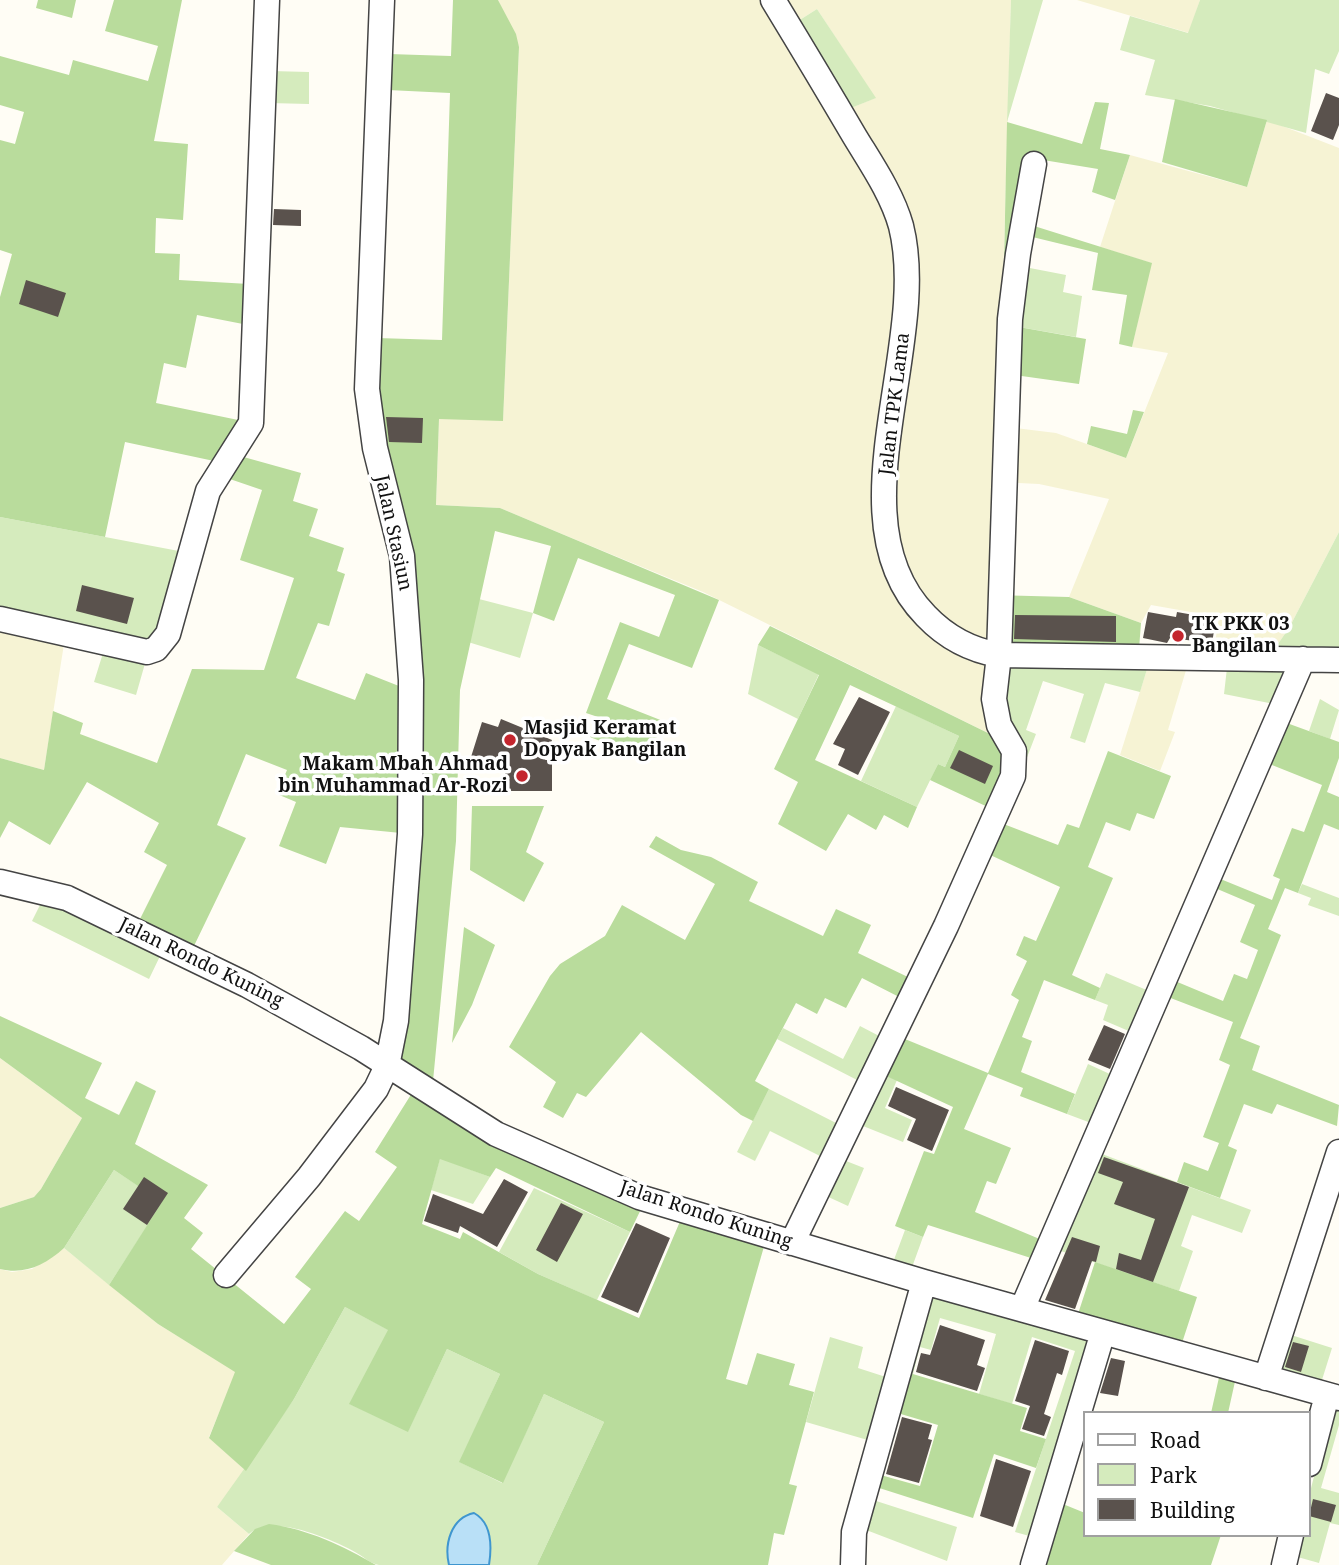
<!DOCTYPE html>
<style>
body{margin:0}
#map{position:relative;width:1339px;height:1565px;overflow:hidden;background:#fffdf5;font-family:"Noto Serif",serif}
canvas{display:block}
.legend{position:absolute;left:1083px;top:1411px;width:228px;height:126px;box-sizing:border-box;background:#fff;border:2px solid #a0a0a0;margin:0;padding:9px 12px;list-style:none;font-size:21px;color:#111}
.legend li{display:flex;align-items:center;gap:14px;height:35px}
.legend b{width:35px;border:2px solid #a0a0a0}
</style>
<div id="map">
<canvas width="1339" height="1565"></canvas>
<ul class="legend">
<li><b style="height:9px;background:#fff"></b>Road</li>
<li><b style="height:19px;background:#d5ebbd"></b>Park</li>
<li><b style="height:19px;background:#5a524d"></b>Building</li>
</ul>
</div>
<script>
const ctx = document.querySelector('canvas').getContext('2d');
ctx.lineJoin = 'round';
function fill(path, color) { ctx.fillStyle = color; ctx.fill(path, 'evenodd'); }
function trace(path, color, width, dash) { ctx.strokeStyle = color; ctx.lineWidth = width; ctx.lineCap = dash ? 'butt' : 'round'; ctx.setLineDash(dash || []); ctx.stroke(path); }
function label(font, color, halo, rows, align = 'center') {
  ctx.font = font + ' "Noto Serif",serif'; ctx.lineWidth = 7; ctx.setLineDash([]); ctx.textBaseline = 'middle'; ctx.strokeStyle = halo; ctx.fillStyle = color; for (const [text, x, y, turn = 0] of rows) {
    ctx.save(); ctx.translate(x, y); ctx.rotate((+turn || 0) * Math.PI / 180); ctx.textAlign = isNaN(turn) ? turn : align; if (halo) ctx.strokeText(text, 0, 0); ctx.fillText(text, 0, 0); ctx.restore();
  }
}
const farmland = new Path2D(`
 M498,0h266l118,202 16,58 -13,300 104,104 5,72 -291,-144 -129,-53 -74,-31 -64,-3 3,-87 64,2 16,-373z
 M782,0h229l-12,426 57,7 70,25 42,-105 -36,-6 19,-84 -51,-16 30,-92 117,32 20,-67 72,28v384l-50,96 -16,23 -59,-1 5,-33 -68,-12 -10,18 -72,-26 40,-98 -70,-15 -41,-2 -7,164 -14,-3 -51,-36 -29,-60 -2,-85 20,-180 -69,-172 29,-12 -58,-89 -22,14z
 M1077,0h123l-11,33z
 M0,631l64,13 -20,126 -44,-12z
 M1148,666l39,1 -19,63 7,2 -15,39 -40,-16z
 M0,1058l82,60 -41,71 -7,8 -34,11z
 M64,1248l94,76 78,48 -27,65 37,34 -29,36 32,27 -27,31h-222v-296l12,3 20,-3z`);
const green = new Path2D(`
 M1011,0h32l-36,122z
 M1200,0h139v51l-10,23 -14,-5 -9,64 -96,-27 -65,-11 10,-35 -35,-10 10,-34 58,17z
 M817,9l59,89 -30,12 -51,-87z
 M271,71l38,1v32l-40,-1z
 M1004,263l62,12 -3,17 19,4 -6,41 -74,-13z
 M0,517l184,35 -16,60 -17,30 -151,-31z
 M1339,532v118l-66,1 16,-23z
 M479,599l54,14 -13,45 -52,-16z
 M758,645l61,29 -21,45 -50,-25z
 M103,653l43,7 -10,35 -42,-13z
 M1006,663l142,3 -8,26 -35,-9 -20,60 -15,-5 14,-44 -41,-13 -17,49 10,4 -15,39 -16,-58z
 M1227,668l62,1 -15,35 -50,-10z
 M1320,699l19,11 -9,29 -21,-8z
 M896,706l63,30 -14,31 -7,-3 -21,43 -56,-26z
 M1302,884l37,14v18l-31,-11 3,-7 -13,-5z
 M41,903l24,6 97,43 -13,27 -117,-58z
 M1106,973l43,18 -18,41 -28,-12 5,-15 -13,-5z
 M860,1026l23,12 -22,44 -84,-43 6,-11 60,31z
 M1088,1064l24,11 -21,48 -24,-9z
 M882,1074l15,6 -12,28 27,12 -9,22 -45,-18z
 M769,1089l71,36 -16,33 -54,-27 -15,30 -18,-9z
 M1102,1154l149,56 -9,23 -50,-18 -11,31 12,5 -14,40 -118,-40z
 M440,1158l50,19 -17,27 -42,-14z
 M841,1159l23,9 -16,38 -24,-11z
 M114,1170l49,32 -54,83 -45,-37z
 M534,1188l96,44 -33,68 -59,-26 -39,-22z
 M905,1230l18,7 -12,33 -19,-5z
 M928,1293l165,46 -60,198 -18,-5 60,-181 -43,-14 -20,67 -33,-10 17,-60 -56,-16 -9,32 -11,-3 -7,27 -7,-2z
 M345,1307l44,23 -39,74 58,27 39,-82 53,25 -40,88 42,21 42,-89 60,28 -67,143h-48l1,-22 -43,15 2,7c-23,0 -48,0 -70,0 -9,-1 -16,-9 -24,-13 -24,-13 -83,-39 -106,-18l-32,-27 77,-108z
 M1288,1334l44,14 -11,35 -45,-13z
 M830,1337l33,10 -5,21 31,10 -18,63 -65,-19z
 M1332,1406l7,2v17l-18,63 18,5v32l-9,-2 -11,40 -25,-7 5,-21h10v-39z
 M870,1499l87,28 -10,34 -86,-33z`);
const forest = new Path2D(`
 M38,0h38l-4,18 -36,-10z
 M114,0h68l-28,141 34,3 -5,76 -27,-2 -1,35 25,1 -1,26 70,4 -1,41 -51,-10 -11,53 -22,-5 -8,40 87,18 -29,40 -89,-19 -20,95 -105,-20v-220l12,-43 -12,-4v-110l15,4 9,-32 -24,-7v-49l69,19 4,-15 75,21 10,-35 -53,-15z
 M453,0h45l18,34 3,13 -16,374 -64,-2 -3,86 64,3 219,92 -27,68 -63,-24 -22,55 56,22 -15,39 -58,-23 8,-20 -12,-4 34,-91 39,15 16,-42 -97,-37 -24,63 -21,-8 18,-67 -56,-15 -35,159 -4,151 -23,240 -35,-24 20,-236 -40,-392 -1,-91 65,2 8,-247 -62,-3 1,-36 62,2z
 M1175,99l92,21 -20,67 -85,-25z
 M1095,102l14,1 -9,46 30,6 -15,45 -23,-8 6,-23 -67,-11 -16,62 137,43 -20,84 -13,-3 8,-49 -35,-5 6,-37 -86,-21 -8,31 3,-141 75,22z
 M1002,324l84,15 -7,45 -79,-11z
 M1133,410l11,2 -18,46 -39,-14 4,-18 36,8z
 M240,456l61,17 -8,28 25,8 -9,27 35,12 -7,23 8,3 -16,52 -11,-3 -22,55 59,22 11,-27 38,15 -3,145 -61,-6 -14,37 -47,-18 17,-44 -19,-8 10,-24 -41,-16 -29,71 29,13 -53,110 -55,-25 29,-58 -23,-13 15,-29 -72,-41 -37,63 -41,-24 -9,17v-80l44,12 9,-59 30,12 -3,11 77,29 35,-94 72,1 30,-92 -54,-18 22,-70 -38,-13z
 M993,595l76,2 72,26 -2,26 -129,-2z
 M770,626l224,110 12,26 -14,47 -62,-29 8,-16 7,3 14,-31 -109,-51 -35,75 102,47 -9,21 -24,-13 -8,15 -28,-16 -22,37 -48,-27 20,-42 -24,-13 45,-94 -61,-30z
 M1284,722l55,20v16l-12,34 12,5v33l-15,-6 -26,69 -13,-5 -17,41 13,6 -41,103 20,8 -8,24 87,35 -2,21 -60,-22 -5,10 -28,-10 -16,42 9,4 -17,48 -43,-16 7,-20 24,9 11,-28 -16,-6 27,-72 -11,-5 14,-38 -65,-25 7,-16 48,20 11,-27 13,5 11,-29 -18,-8 15,-37 -40,-17 3,-10 54,22 8,-21 -7,-3 19,-48 12,4 18,-47 -55,-22z
 M1108,751l63,25 -17,43 -17,-6 -7,18 -24,-9 -18,45 25,11 -41,97 28,13 -5,12 -51,-20 -22,57 10,4 -11,31 54,22 -8,20 -47,-18 3,-8 -35,-14 -24,55 47,19 -15,36 -9,-3 -12,31 67,28 -8,19 -106,-34 -5,12 -28,-11 29,-75 10,3 19,-47 -71,-33 18,-37 88,36 31,-73 -8,-5 16,-34 -11,-6 8,-19 12,5 24,-54 -72,-33 13,-31 57,22 9,-21 12,4z
 M472,806h72l-18,46 18,11 -20,39 -54,-32z
 M656,836l25,14 30,7 47,25 -9,19 74,35 13,-27 35,16 -13,28 54,26 -9,20 -41,-21 -16,30 -21,-10 -8,16 -21,-11 -41,78 14,8 -16,32 -12,-6 -100,-83 -55,65 -9,-4 -14,25 -20,-11 13,-25 -47,-35 41,-71 10,-12 45,-28 17,-31 63,35 30,-56 -66,-37z
 M464,927l31,18 -23,60 -20,38z
 M0,1016l102,47 -17,35 34,17 17,-34 20,10 -21,53 73,41 -24,33 19,15 -12,16 93,75 27,-35 -16,-12 50,-66 14,10 38,-54 -22,-15 37,-59 231,112 -13,27 -134,-64 -6,9 -50,-18 -18,65 38,15 3,-7 75,42 101,44 42,-99 84,24 -39,136 21,6 10,-32 38,11 -6,21 25,7 -25,92 8,2 -13,49 -10,-2 -6,32h-231l67,-143 -60,-28 -41,89 -44,-21 41,-88 -53,-25 -39,83 -59,-28 39,-74 -43,-23 -51,92 -48,72 -37,-33 26,-66 -77,-48 -49,-39 53,-83 -48,-32 -50,78c-19,17 -39,27 -64,21v-61l34,-11 7,-8 41,-71 -82,-60z
 M1095,1262l102,35 -16,49 -104,-29z
 M906,1372l121,36 -7,23 26,8 -10,29 -42,-14 -21,64 -100,-32 4,-12 43,12 18,-61 -44,-13z
 M1220,1373l16,4 -8,36h-17z
 M1058,1502l27,11v22h136l-10,30h-185z
 M269,1524c39,5 74,22 107,41h-105l-37,-14 21,-22z`);
const water = new Path2D(`
 M474,1513c18,10 18,33 15,52h-40c-5,-21 2,-47 25,-52z`);
const building = new Path2D(`
 M1326,93l13,5v27l-6,15 -22,-9z
 M274,209l27,1v16l-28,-1z
 M26,280l40,13 -8,24 -39,-13z
 M386,417l37,1 -1,25 -33,-1z
 M82,585l52,13 -7,26 -51,-13z
 M1148,612l28,5 1,-5 39,7 -4,24 -42,-5 -3,5 -24,-5z
 M1015,615l101,1v26l-102,-3z
 M859,697l31,15 -32,63 -20,-10 7,-16 -12,-5z
 M501,719l51,21 -7,20h7v31h-47v-22l-34,-12 11,-35 16,5z
 M959,750l34,16 -8,18 -35,-16z
 M1104,1025l21,9 -15,35 -22,-9z
 M896,1087l53,23 -17,41 -25,-11 9,-21 -28,-13z
 M1104,1157l85,30 -36,95 -37,-13 3,-16 22,7 14,-41 -41,-15 9,-22 -25,-9z
 M144,1177l24,16 -21,32 -24,-16z
 M504,1179l24,13 -31,55 -37,-21 -2,7 -34,-12 9,-27 50,20z
 M561,1203l22,11 -26,48 -21,-12z
 M636,1223l34,15 -32,75 -37,-16z
 M1072,1237l28,9 -4,16 -4,-1 -17,48 -30,-9z
 M940,1325l45,15 -8,25 8,3 -8,23 -61,-19 5,-19 9,2z
 M1035,1340l34,11 -7,24 -5,-2 -13,41 7,3 -7,19 -22,-7 8,-23 -15,-5z
 M1293,1342l16,4 -8,26 -16,-5z
 M1111,1358l14,3 -7,35 -18,-3z
 M902,1417l30,8 -4,14 4,1 -13,43 -33,-9z
 M996,1459l35,12 -18,56 -33,-11z
 M1313,1499l23,6 -5,17 -22,-6z`);
const street = new Path2D(`
 M773,0c28,46 55,91 82,137 17,28 37,57 46,89 30,119 -70,294 25,390 21,22 44,34 73,39l340,5
 M0,619l147,33 9,-3 12,-15 40,-143 43,-68 16,-423
 M0,882l67,16 180,87 114,63 135,86 143,63 285,85 415,116
 M792,1243l154,-317 67,-150 1,-25 -15,-26 -5,-26 5,-44 11,-336 8,-65 16,-90
 M226,1275l83,-98 67,-88 11,-23 9,-45 14,-187 1,-154 -9,-124 -27,-108 -8,-59 15,-389
 M1022,1309l281,-650
 M1266,1378l73,-226
 M1309,1464l18,-69
 M853,1565l1,-33 70,-250
 M1033,1565l70,-233
 M1284,1565l7,-30`);
const markers = [
 [1178,636,7,"#c4262e"],
 [510,740,7,"#c4262e"],
 [522,776,7,"#c4262e"]
];
const streetNames = [
 ["Jalan TPK Lama",895,404,-83],
 ["Jalan Stasiun",393,533,78],
 ["Jalan Rondo Kuning",201,963,26],
 ["Jalan Rondo Kuning",706,1215,18]
];
const poiNames = [
 ["TK PKK 03",1192,625],
 ["Bangilan",1192,647],
 ["Masjid Keramat",524,729],
 ["Dopyak Bangilan",524,751],
 ["Makam Mbah Ahmad",508,765,"right"],
 ["bin Muhammad Ar-Rozi",508,787,"right"]
];
fill(farmland, '#f6f3d4');
fill(green, '#d5ebbd');
fill(forest, '#b9dc9c');
fill(water, '#b9e0f7');
trace(water, '#3f96cf', 2);
fill(building, '#5a524d');
trace(street, '#444', 27);
trace(street, '#fff', 24);
for (const [x, y, r, color] of markers) { const dot = new Path2D(); dot.arc(x, y, r, 0, 2 * Math.PI); ctx.fillStyle = color; ctx.fill(dot); trace(dot, '#fff', 2.5); }
label('19px', '#111', '#fff', streetNames);
label('bold 19px', '#111', '#fff', poiNames, 'left');
</script>
